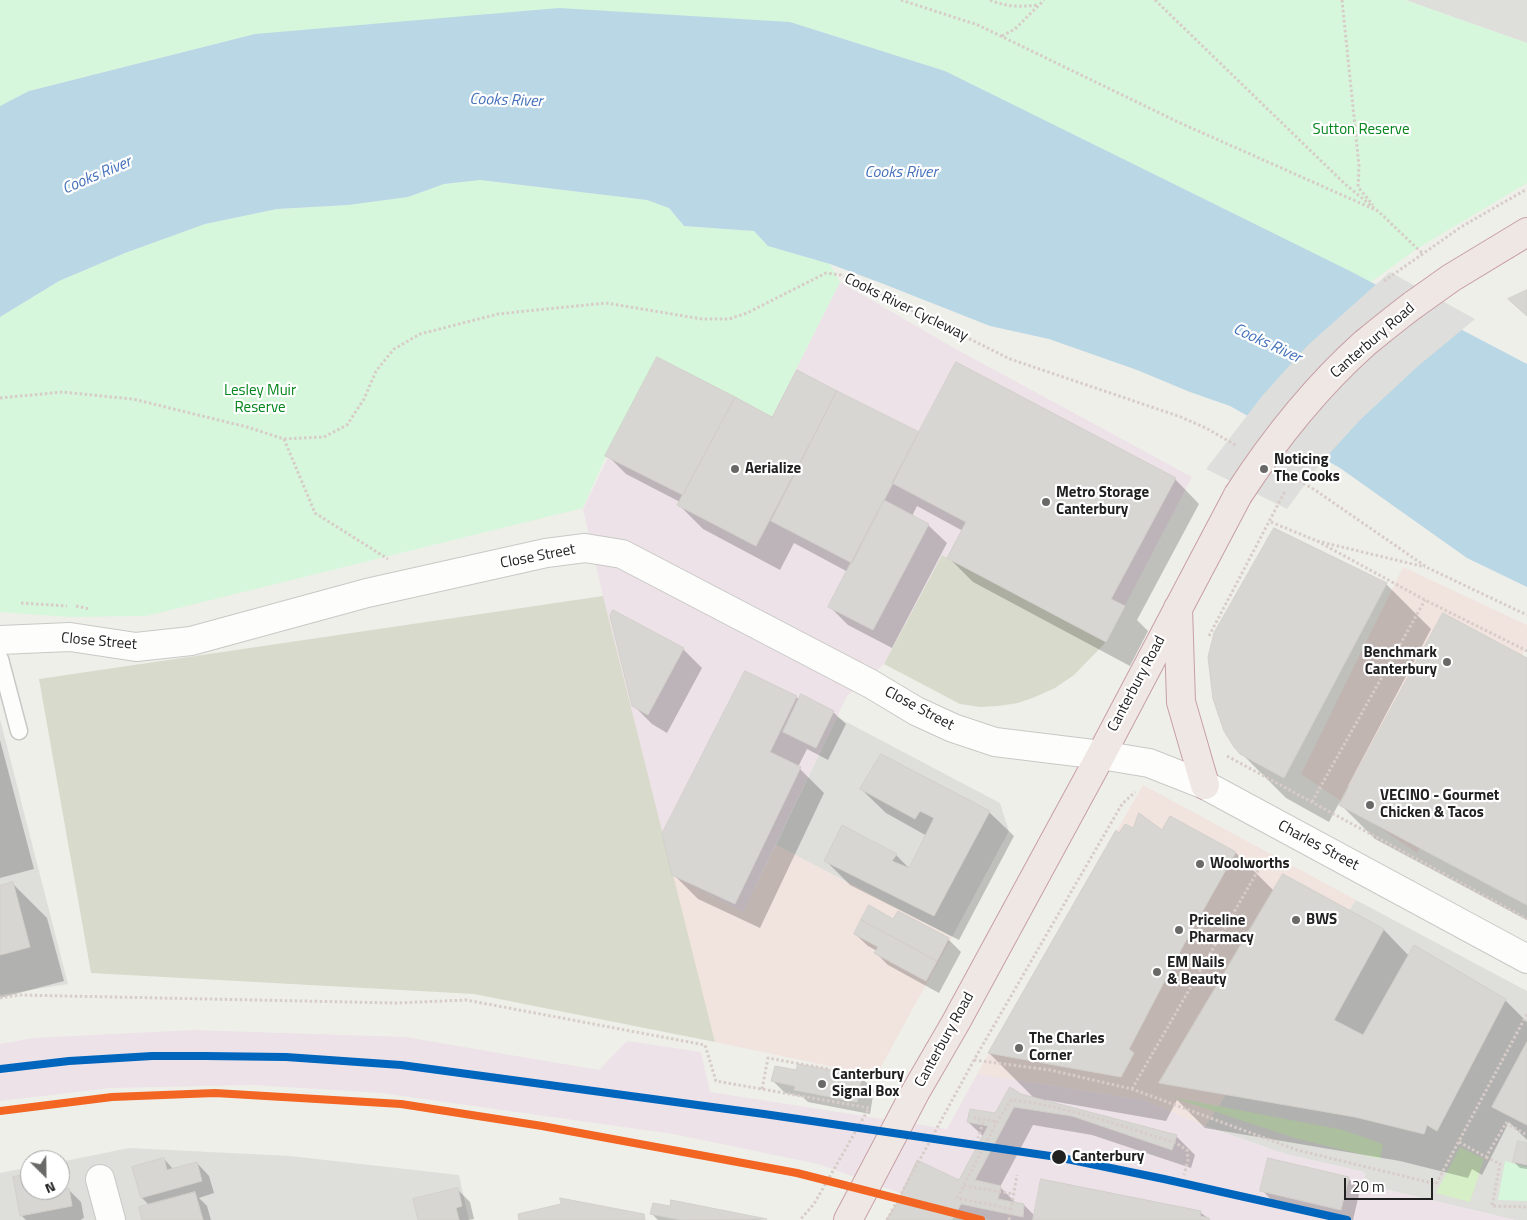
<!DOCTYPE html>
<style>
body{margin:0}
#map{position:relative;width:1527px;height:1220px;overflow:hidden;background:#efefea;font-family:"Titillium Web",sans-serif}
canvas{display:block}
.north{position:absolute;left:20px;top:1150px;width:50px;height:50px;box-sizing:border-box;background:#fff;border:1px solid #a6a6a6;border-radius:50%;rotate:157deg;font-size:14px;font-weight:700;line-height:20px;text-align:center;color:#212121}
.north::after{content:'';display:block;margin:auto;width:18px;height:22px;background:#696967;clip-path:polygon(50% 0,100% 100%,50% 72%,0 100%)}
.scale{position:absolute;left:1344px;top:1178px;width:89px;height:22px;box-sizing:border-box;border:2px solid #212121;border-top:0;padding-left:6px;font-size:15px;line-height:18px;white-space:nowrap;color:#212121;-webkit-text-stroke:4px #fff;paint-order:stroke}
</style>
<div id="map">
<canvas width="1527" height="1220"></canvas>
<div class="north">N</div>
<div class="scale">20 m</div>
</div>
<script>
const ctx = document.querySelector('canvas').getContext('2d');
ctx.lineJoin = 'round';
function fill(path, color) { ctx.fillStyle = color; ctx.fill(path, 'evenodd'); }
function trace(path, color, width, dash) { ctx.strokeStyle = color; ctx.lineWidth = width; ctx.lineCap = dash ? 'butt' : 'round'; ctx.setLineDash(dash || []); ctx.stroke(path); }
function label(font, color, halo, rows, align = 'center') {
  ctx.font = font + ' "Titillium Web",sans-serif'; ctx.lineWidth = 4.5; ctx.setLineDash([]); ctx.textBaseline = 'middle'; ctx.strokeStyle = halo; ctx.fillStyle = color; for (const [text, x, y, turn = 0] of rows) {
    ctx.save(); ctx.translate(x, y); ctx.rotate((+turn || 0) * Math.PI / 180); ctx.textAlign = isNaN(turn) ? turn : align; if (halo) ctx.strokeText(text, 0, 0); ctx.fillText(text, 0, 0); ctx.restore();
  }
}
const residential = new Path2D(`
 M1405,0h122v43z
 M837,717l163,86 9,28 -57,106 -176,-92z
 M0,719l68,265 -68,11z
 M1356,900l171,91v229h-12l-148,-35 -3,-13 -79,-18 -80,-28z
 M129,1148l161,8 169,19 10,45h-469v-47l30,-6v23h30v-28z`);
const commercial = new Path2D(`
 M1403,567l124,58v21l-110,207 -116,-79z
 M1143,785l213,115 -151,226 -61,-26 -167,-26z
 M776,845l176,92 -76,139 -161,-34 -43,-167 71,37z`);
const industrial = new Path2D(`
 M840,282l116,67 236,128 -86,165 -164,-87 -58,109 -37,32 -104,216 -71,-37 -69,-279 -20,-87 74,-152 115,59z
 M194,1030l211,7 194,33 28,-29 74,11 9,40 237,37 30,-55 167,26 61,26 80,28 79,18 3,13 148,35h-525l-73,-21 -99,-35 -145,-30 -292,-41 -127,-8 -143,3 -111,13v-57l33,-6z`);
const construction = new Path2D(`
 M942,555l164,87 -32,33 -19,13 -20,9 -17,6 -20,3 -18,1 -20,-3 -76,-40z
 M603,596l112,446 -241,-48 -383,-21 -52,-294z`);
const grass = new Path2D(`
 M1171,1097l172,33 40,14 -3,15 -85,-21z
 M1460,1147l24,12 -14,43 -34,-9z`);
const park = new Path2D(`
 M0,0h1405l122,43v140l-109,65 -47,34 -426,-211 -155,-49 -535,12 -226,57 -29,15z
 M480,180l167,20 22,8 15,18 70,5 14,15 62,18 10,18 -68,135 -115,-60 -51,99 -23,52 -437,108 -77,1 -69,-5v-295l59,-36 66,-28 80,-29 72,-15 71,-4 60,-8 36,-13z
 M1505,1161l22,6v34l-29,-1z`);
const water = new Path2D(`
 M559,8l231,14 155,49 405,200 177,93v223l-60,-29 -127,-90 -110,-62 -40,-14 -53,-22 -88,-31 -59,-13 -109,-43 -51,-19 -62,-18 -14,-15 -70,-5 -15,-18 -22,-8 -167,-20 -36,4 -36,13 -60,8 -71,4 -72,15 -80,29 -66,28 -59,36v-211l29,-15 226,-57z`);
const pier = new Path2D(`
 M1390,272l85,47 -58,48 -57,53 -40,44 -33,45 -81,-40 56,-73 45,-50z`);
const shadow = new Path2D(`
 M797,372l122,62 256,45 24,25 -62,116 11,11 -18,35 -157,-84 -25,-25 15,-26 -46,-25 -5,10 16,9 19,18 -55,105 -44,-23 -18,-18 18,-35 -54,-29 -14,27 -77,-41 -24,-24 1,-3 -54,-28 -19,-19 166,-37z
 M1386,584l45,45 -83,157 2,2 177,-129v261l-152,-81 -36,-36 -10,19 -43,-24 -45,-45z
 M683,649l19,19 -35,65 -15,-9 -19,-19z
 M796,697l4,3 33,12 13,12 -18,36 -21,-11 -9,18 26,26 -64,135 -62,-29 -25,-25z
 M0,740l34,129 -34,9z
 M861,789l128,23 25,24 -55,104 -109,-55 -24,-24 70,-6 14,14 17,-33 -41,-23z
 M1134,830l28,1 74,22 38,38 9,-16 101,55 25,26 6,-9 90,53 22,22v118l-18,-18 -27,53 -10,-6 -4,9 -68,-17 -195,-33 -28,-28 -11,21 -120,-21v2l130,34 19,19 -4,13 -99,-33 -59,-10 -33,62 17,17 7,1 11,11 165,-4 10,8h-323l73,-38 24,-45 -16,-15 28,-8 25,-19 14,4 -46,-46 130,-218z
 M13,884l34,34 17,63 -64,17v-111z
 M898,913l50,26 13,13 -22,41 -51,-28 -12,-12 1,-2 -9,-5 -13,-12 39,-14z
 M797,1071l64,6 13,13 -4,24 -62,-12 -5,-5 -18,-4 -12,-12z
 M1527,1144v25l-7,-1 -6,-6z
 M164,1159l10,11 23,-7 12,13 5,17 -15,5 8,8 4,14h-67l6,-14 -8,-8 -8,-30z
 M30,1175v15h30v-10l4,4 1,6 3,-1 13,13 3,16 -3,1 1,1h-56l-5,-5z
 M1348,1178l12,12 -7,30h-8l-71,-17 -12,-13z
 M458,1190l12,12 4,17 -6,1h-49z
 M672,1202l92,18h-106l-6,-6 19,-6z`);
const building = new Path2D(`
 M1527,290v26l-19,-17z
 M657,357l78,40 -52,98 -78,-39z
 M956,362l220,116 -65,121 14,7 -19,36 -159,-84 19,-36 -74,-39z
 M797,370l40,21 -81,155 -79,-41 58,-108 37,20z
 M837,391l82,41 -67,131 -81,-42z
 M884,500l45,24 -56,106 -45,-23z
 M1274,528l113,55 -103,195 -44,-24 -6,-7 -10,-16 -11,-32 -5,-42 6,-24z
 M613,610l71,38 -36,67 -16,-9 -22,-90z
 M1443,613l84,45v247l-188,-100z
 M745,671l52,25 -27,56 31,15 -66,137 -63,-29 -10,-41z
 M801,694l33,17 -18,37 -33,-16z
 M881,754l109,57 -56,105 -110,-55 18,-36 55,29 -5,7 17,7 25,-50 -14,-7 -5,8 -55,-30z
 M1139,813l23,17 8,-14 66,36 -53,94 -54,103 5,4 -13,24 -133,-24 128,-223 3,3 6,-9 8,4z
 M1283,874l101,55 -50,91 29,15 51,-90 92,54 -69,132 -10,-6 -3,9 -69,-17 -196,-34z
 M13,882l17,65 -30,8v-69z
 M869,905l24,14 5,-8 51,27 -12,23 -76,-41z
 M861,920l76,41 -11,20 -52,-28 4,-6 -24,-13z
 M1527,1042v83l-35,-18z
 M798,1064l64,12 -5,26 -63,-12 1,-4 -24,-5 4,-15 21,4z
 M1010,1087l11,7 156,41 -5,15 -100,-34 -58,-9 -39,73 26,6 -3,13 26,5 -1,13 -62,-13 -9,16h-66l11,-17 20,-43 42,20 29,-54 -21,-4 3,-13 25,4z
 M1518,1141l9,2v22l-14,-3z
 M164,1158l3,12 30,-8 5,19 -61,17 -9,-31z
 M1268,1158l81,19 -8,33 -81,-19z
 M30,1174v16h25l14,-2 3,18 -52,10 -7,-39z
 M1041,1179l160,32 -1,5 9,2v2h-176z
 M458,1188l4,18 -6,2 3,12h-41l-5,-21z
 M195,1192l8,28h-61l-3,-13z
 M560,1198l84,16 1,6h-126l-1,-6 43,-10z
 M671,1200l96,19 -86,1 -31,-6 3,-11 17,3z`);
const path = new Path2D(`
 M901,0l77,25 200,97 200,89 44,42
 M990,0c16,7 31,7 48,5
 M1155,0l190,184 29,24
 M1342,0l17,166 -1,21 15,18
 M1002,36l13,-7 29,-29
 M1384,281l77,-54 66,-38
 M0,398l63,-6 70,7 114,28 37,12 40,-2 23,-12 17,-26 12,-28 18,-22 26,-15 78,-20 108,-11 96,16h27l18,-6 79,-40 15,2 169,84 171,58 25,11 31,18
 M284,439l31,74 73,46
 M1286,473l29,17 113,78 99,47
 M1271,522l46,19 108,26
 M1317,541l108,59 102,51
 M21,603l46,3
 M76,606l14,3
 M1209,636l76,-145
 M1227,756l300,163
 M1312,802l113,-202
 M0,998l19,-3 377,8 70,-3 239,45 11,36 153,27 -55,96 -14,16
 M974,1060l76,10 82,19 165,61 139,34 91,-170
 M762,1089l6,-31 115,21
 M1132,1089l132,-229
 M974,1117l9,6 -5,15
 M978,1118l19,4
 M1459,1142l27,15 20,-34 21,12
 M1486,1157l14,7 -8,42 35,1
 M964,1186l50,8
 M1011,1209l-54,-11 40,-76 14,-22c53,5 113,27 165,43l11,7 1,10 -4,15
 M887,1220l87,-160 148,-256 13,-12
 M1009,1220l8,-45`);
const service = new Path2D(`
 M0,659l19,72`);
const minor = new Path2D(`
 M0,640l70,-3 66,10 55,-6 176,-48 179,-40 39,-5 37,6 249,130 45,27 37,17 42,14 106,13 48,8 56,22 322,174
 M100,1179l11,41`);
const trunk = new Path2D(`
 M1413,305l38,-27 76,-46
 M1178,608l3,94 24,83
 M848,1220l68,-129 40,-69 145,-267 137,-260`);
const trunkBridge = new Path2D(`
 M1238,495c35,-54 79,-109 127,-152 16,-13 32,-26 48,-38`);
const rail1 = new Path2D(`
 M0,1111l112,-14 103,-4 186,11 141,22 255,47 184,47`);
const metro1 = new Path2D(`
 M0,1069l69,-8 83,-5h53l81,1 115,8 363,49 293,43 107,22 183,41`);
const markers = [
 [735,469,5,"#696967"],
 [1264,469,5,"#696967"],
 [1046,502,5,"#696967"],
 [1447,662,5,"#696967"],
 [1370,805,5,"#696967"],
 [1200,864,5,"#696967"],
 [1296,920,5,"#696967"],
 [1179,930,5,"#696967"],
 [1157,972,5,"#696967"],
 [1019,1048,5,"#696967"],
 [822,1084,5,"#696967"],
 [1059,1157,8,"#212121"]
];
const parkNames = [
 ["Sutton Reserve",1361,130],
 ["Lesley Muir",260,391],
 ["Reserve",260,408]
];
const streetNames = [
 ["Cooks River Cycleway",906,308,26],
 ["Canterbury Road",1373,341,-41],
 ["Close Street",538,557,-11],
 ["Close Street",99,642,5],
 ["Canterbury Road",1137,684,-62],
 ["Close Street",919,709,28],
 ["Charles Street",1318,846,28],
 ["Canterbury Road",945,1040,-61]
];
const poiNames = [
 ["Noticing",1274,460],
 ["The Cooks",1274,477],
 ["Aerialize",745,469],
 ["Metro Storage",1056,493],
 ["Canterbury",1056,510],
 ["Benchmark",1437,653,"right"],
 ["Canterbury",1437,670,"right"],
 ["VECINO - Gourmet",1380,796],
 ["Chicken & Tacos",1380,813],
 ["Woolworths",1210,864],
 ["BWS",1306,920],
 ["Priceline",1189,921],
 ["Pharmacy",1189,938],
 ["EM Nails",1167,963],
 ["& Beauty",1167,980],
 ["The Charles",1029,1039],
 ["Corner",1029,1056],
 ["Canterbury",832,1075],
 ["Signal Box",832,1092]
];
const stopNames = [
 ["Canterbury",1072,1157]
];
const waterNames = [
 ["Cooks River",506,101,2],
 ["Cooks River",901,173],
 ["Cooks River",97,176,-23],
 ["Cooks River",1267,344,25]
];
fill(residential, '#dededb');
fill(commercial, '#f1e3de');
fill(industrial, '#ede2e8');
fill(construction, '#d8dacb');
fill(grass, '#d7efc7');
fill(park, '#d6f7db');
fill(water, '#bad7e5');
fill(pier, '#dededc');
fill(shadow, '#0003');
fill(building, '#d7d6d2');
trace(building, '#d3d0cb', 1);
trace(service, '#c8c8c6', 19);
trace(minor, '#c8c8c6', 30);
trace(trunk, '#c79fa6', 30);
trace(path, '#d8ccc8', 3, [2.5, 2.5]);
trace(service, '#fdfdfc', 16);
trace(minor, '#fdfdfc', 28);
trace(trunk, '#efe7e3', 28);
trace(trunkBridge, '#c79fa6', 30, []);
trace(trunkBridge, '#efe7e3', 28);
trace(rail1, '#f26522', 8);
trace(metro1, '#0065bd', 8);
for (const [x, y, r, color] of markers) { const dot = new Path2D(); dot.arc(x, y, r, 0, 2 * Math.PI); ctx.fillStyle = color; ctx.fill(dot); trace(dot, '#fff', 2); }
label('15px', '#04851d', '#fff', parkNames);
label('15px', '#212121', '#fff', streetNames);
label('bold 15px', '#212121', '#fff', poiNames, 'left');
label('bold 15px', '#212121', '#fff', stopNames, 'left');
label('italic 16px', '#4471ba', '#fff', waterNames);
</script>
